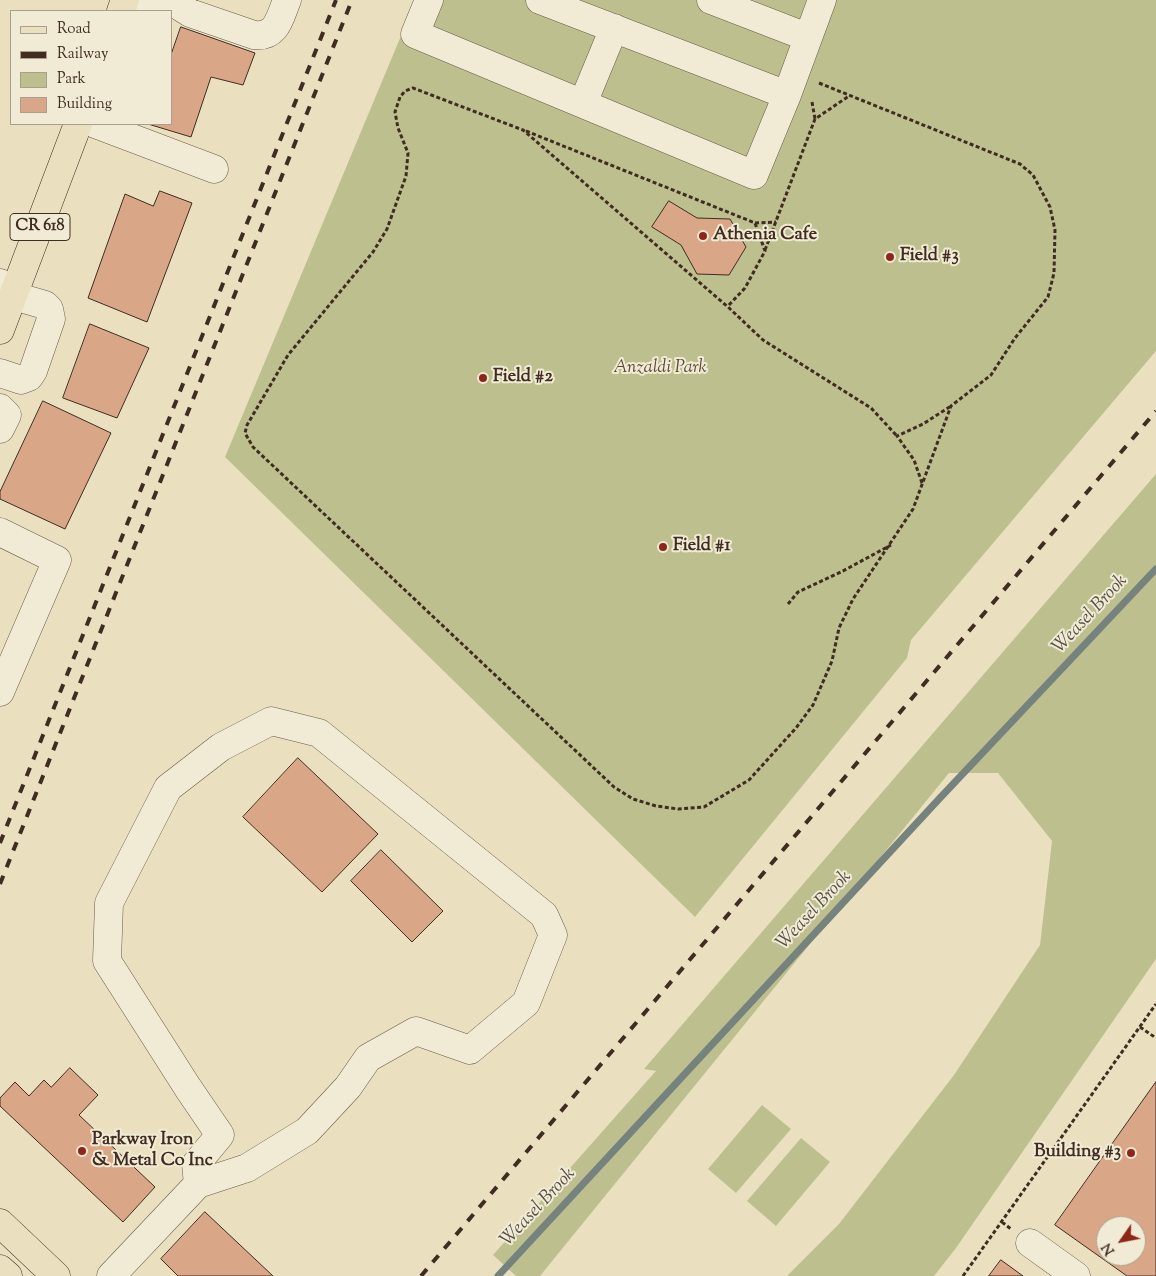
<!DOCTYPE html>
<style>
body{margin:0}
#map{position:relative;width:1156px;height:1276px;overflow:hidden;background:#eae0c0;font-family:"Sorts Mill Goudy",serif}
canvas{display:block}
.legend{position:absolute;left:10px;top:10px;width:162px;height:115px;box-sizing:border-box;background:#f1ebd6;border:1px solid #aa9f8e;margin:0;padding:6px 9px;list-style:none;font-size:15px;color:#402c21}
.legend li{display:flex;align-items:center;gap:10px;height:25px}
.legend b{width:25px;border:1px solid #aa9f8e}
.north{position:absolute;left:1096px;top:1216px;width:50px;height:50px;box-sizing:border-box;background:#f1ebd6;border:1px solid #aa9f8e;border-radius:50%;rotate:237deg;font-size:14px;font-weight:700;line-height:20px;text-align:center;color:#402c21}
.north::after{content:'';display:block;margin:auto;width:18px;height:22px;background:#8f2418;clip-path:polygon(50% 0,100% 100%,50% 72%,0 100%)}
</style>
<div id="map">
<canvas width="1156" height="1276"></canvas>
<ul class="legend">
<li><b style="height:6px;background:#eae0c0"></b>Road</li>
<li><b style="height:6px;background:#402c21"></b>Railway</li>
<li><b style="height:14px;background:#bdc08e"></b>Park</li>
<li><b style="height:14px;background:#daa688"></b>Building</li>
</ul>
<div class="north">N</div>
</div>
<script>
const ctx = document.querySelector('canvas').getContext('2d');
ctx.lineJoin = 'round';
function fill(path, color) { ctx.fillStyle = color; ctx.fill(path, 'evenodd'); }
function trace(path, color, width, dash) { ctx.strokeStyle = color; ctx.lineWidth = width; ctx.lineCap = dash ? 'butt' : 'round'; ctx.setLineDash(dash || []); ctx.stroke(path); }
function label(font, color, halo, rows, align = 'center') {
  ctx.font = font + ' "Sorts Mill Goudy",serif'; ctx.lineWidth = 4; ctx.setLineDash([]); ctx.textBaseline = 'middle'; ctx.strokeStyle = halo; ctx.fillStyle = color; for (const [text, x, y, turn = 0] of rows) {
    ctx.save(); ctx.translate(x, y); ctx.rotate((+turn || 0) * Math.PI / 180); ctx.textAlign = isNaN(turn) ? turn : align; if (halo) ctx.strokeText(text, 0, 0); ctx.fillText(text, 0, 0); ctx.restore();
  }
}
const green = new Path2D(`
 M416,0h740v351l-245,289 -4,18 -212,259 -470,-460z
 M1156,474v485l-200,289 -22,28h-147l52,-52 115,-149 86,-130 12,-104 -54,-68h-49l-409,503h-24l-23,-21 162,-183 1,-1 -12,-2z
 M762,1105l29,24 -55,64 -28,-24z
 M801,1138l29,24 -54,64 -29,-25z`);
const stream = new Path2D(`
 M498,1276l441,-477 217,-230`);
const building = new Path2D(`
 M181,27l74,26 -12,32 -32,-8 -20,60 -43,-13h23v-69z
 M160,191l32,12 -45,119 -59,-24 37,-104 28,12z
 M669,201l28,17 33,1 16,28 -17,28 -32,-1 -16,-29 -29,-18z
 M90,324l59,24 -32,70 -54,-20z
 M43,401l68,32 -46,96 -65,-30v-7z
 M298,758l80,76 -56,58 -79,-75z
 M381,850l62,61 -31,31 -61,-61z
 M70,1068l28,27 -19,20 76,72 -32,35 -123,-116v-8l15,-16 14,14 15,-16 7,7z
 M1156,1082v194h-29l-72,-51zM1106,1226h30v30h-30z
 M205,1212l68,64h-95l-17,-17z
 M1001,1260l22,16h-34z`);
const path = new Path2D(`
 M819,83l201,81 13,11 17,32 5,23 -1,43 -6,24 -33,41 -24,37 -40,31 -38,103 -60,90 -14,29 -7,33 -19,44 -17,23 -47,52 -45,27 -26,2 -22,-3 -23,-7 -19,-12 -361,-340 -8,-14 2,-8 41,-70 85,-103 14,-23 19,-53 2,-23 -10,-25 -3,-16 5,-15 5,-6 8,-3 110,42 205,177 35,33 108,68 26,28
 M812,102l3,17
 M526,131l229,92 10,28 -20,37 -17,18
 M755,223l21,-1
 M765,250l50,-131 34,-23
 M922,483l-8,-23 -17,-24 26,-12 28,-18
 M788,604l10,-12 43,-20 50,-27
 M1140,1027l16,11
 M1002,1222l9,7
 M963,1276l193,-272`);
const minor = new Path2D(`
 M127,0l25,11
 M175,0l7,8 8,5 64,22c23,3 26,-18 33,-35
 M429,0l-14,34 339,141 33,-80 -247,-95
 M711,0l96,37
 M787,95l35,-95
 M583,103l31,-75
 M95,124l119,45
 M0,283l14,13 31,9 4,4 2,10 -18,52 -4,6 -8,3 -21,-7
 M0,408l7,7 -7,14
 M0,532l57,28 -57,132
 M1030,1243l46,33
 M111,1276l87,-92 49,-16 60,-37 41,-44 20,-29 48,-27 54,19 56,-47 27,-68 -9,-20 -225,-182 -48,-12 -50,26 -53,41 -59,115 -2,58 81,127 32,47 -24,29 2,20`);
const major = new Path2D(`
 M121,11l4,-11
 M0,330l78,-206`);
const highway = new Path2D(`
 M0,1223l56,53
 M0,1269l8,7`);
const rail = new Path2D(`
 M0,843l336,-843
 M0,884l352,-884
 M421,1276l735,-865`);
const markers = [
 [703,236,5,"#8f2418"],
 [890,257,5,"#8f2418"],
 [483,378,5,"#8f2418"],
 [663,547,5,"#8f2418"],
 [82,1151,5,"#8f2418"],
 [1131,1153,5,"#8f2418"]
];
const shields = [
 [40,227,60]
];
const shieldNames = [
 ["CR 618",40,227]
];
const poiNames = [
 ["Athenia Cafe",713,236],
 ["Field #3",900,257],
 ["Field #2",493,378],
 ["Field #1",673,547],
 ["Parkway Iron",92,1141],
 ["& Metal Co Inc",92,1162],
 ["Building #3",1121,1153,"right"]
];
const parkNames = [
 ["Anzaldi Park",660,369]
];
const waterNames = [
 ["Weasel Brook",1091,615,-47],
 ["Weasel Brook",815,911,-47],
 ["Weasel Brook",539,1208,-47]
];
fill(green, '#bdc08e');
trace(stream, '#76827d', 7);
fill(building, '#daa688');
trace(building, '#402c21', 1);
trace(minor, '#6a5949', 29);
trace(major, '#402c21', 29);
trace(highway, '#402c21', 29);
trace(path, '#402c21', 3, [4, 2.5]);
trace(minor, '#f1ebd6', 28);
trace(major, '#eae0c0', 28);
trace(highway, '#eae0c0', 28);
trace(rail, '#402c21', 4, [9, 9]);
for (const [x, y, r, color] of markers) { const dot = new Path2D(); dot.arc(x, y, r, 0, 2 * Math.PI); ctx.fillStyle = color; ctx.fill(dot); trace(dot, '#f1ebd6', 2); }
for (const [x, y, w] of shields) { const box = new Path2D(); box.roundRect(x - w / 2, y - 13.5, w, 27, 4); ctx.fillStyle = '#f1ebd6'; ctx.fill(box); trace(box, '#402c21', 1); }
label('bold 16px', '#402c21', null, shieldNames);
label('bold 18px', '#402c21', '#f1ebd6', poiNames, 'left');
label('italic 18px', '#594a37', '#f1ebd6', parkNames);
label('italic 19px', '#565048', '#f1ebd6', waterNames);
</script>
